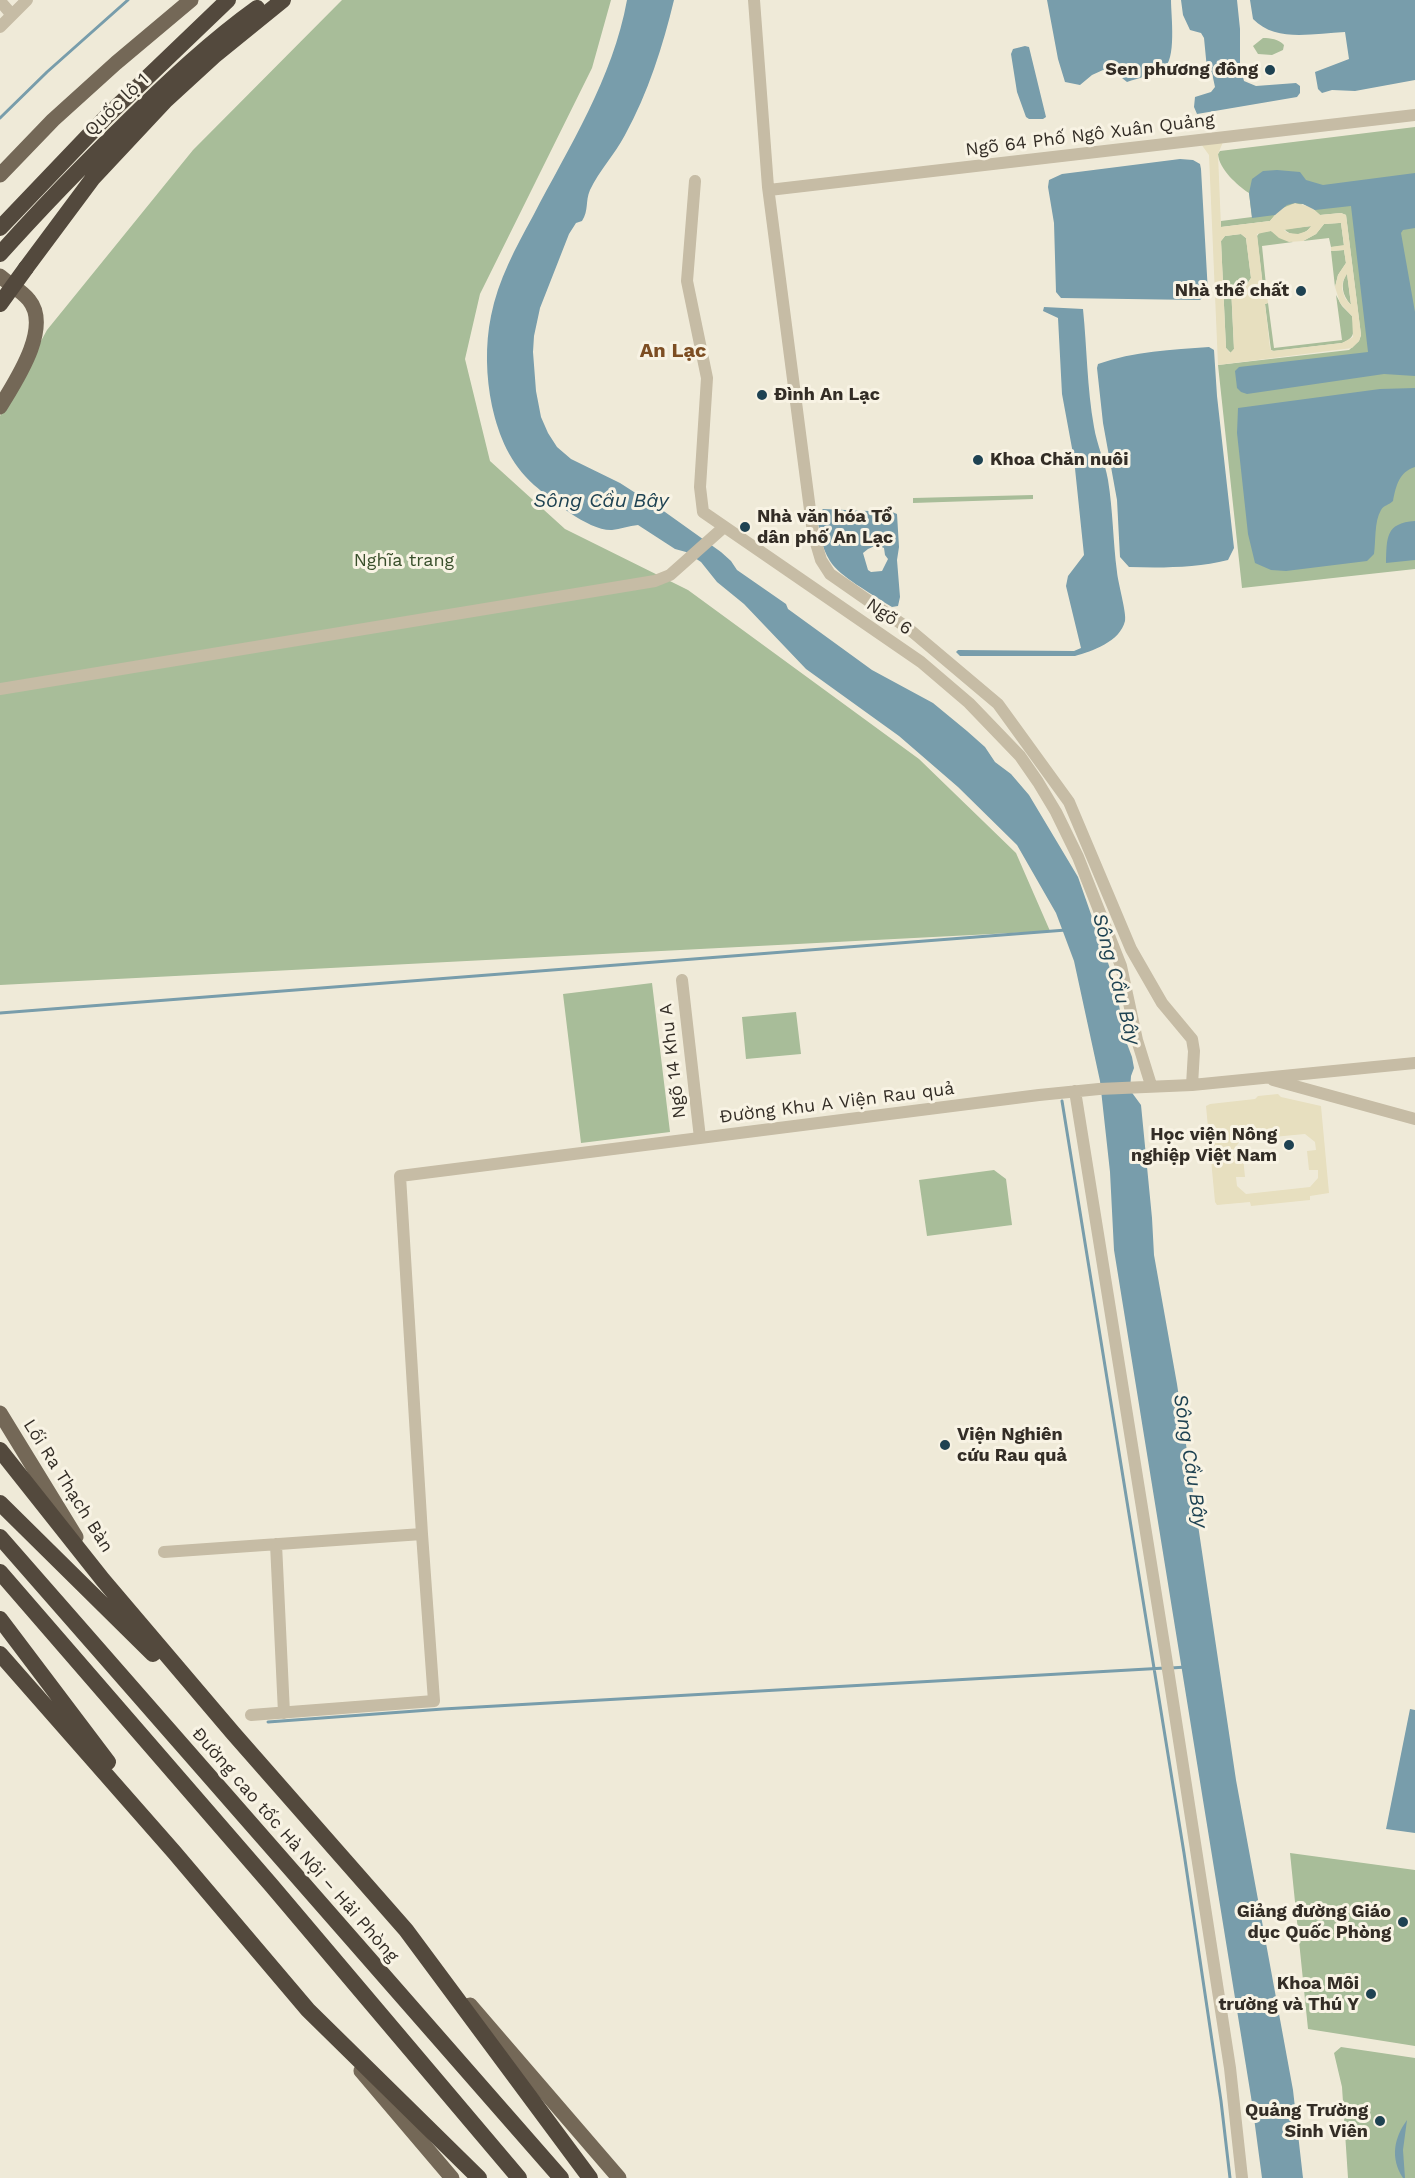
<!DOCTYPE html>
<meta charset="utf-8">
<style>
body{margin:0}
canvas{display:block;background:#efead8}
</style>
<canvas width="1415" height="2178"></canvas>
<script>
const ctx = document.querySelector('canvas').getContext('2d');
ctx.lineJoin = 'round';
function fill(path, color) { ctx.fillStyle = color; ctx.fill(path, 'evenodd'); }
function trace(path, color, width, dash) { ctx.strokeStyle = color; ctx.lineWidth = width; ctx.lineCap = dash ? 'butt' : 'round'; ctx.setLineDash(dash || []); ctx.stroke(path); }
function label(font, color, halo, rows, align = 'center') {
  ctx.font = font + ' "Work Sans",sans-serif'; ctx.lineWidth = 6; ctx.setLineDash([]); ctx.textBaseline = 'middle'; ctx.strokeStyle = halo; ctx.fillStyle = color; for (const [text, x, y, turn = 0] of rows) {
    ctx.save(); ctx.translate(x, y); ctx.rotate((+turn || 0) * Math.PI / 180); ctx.textAlign = isNaN(turn) ? turn : align; if (halo) ctx.strokeText(text, 0, 0); ctx.fillText(text, 0, 0); ctx.restore();
  }
}
const green = new Path2D(`
 M342,0h269l-19,68 -112,226 -15,65 25,102 75,68 123,61 231,169 97,94 34,78 -1050,54v-569l47,-86 146,-180z
 M1263,38c7,0 16,1 21,7l-1,5 -11,5 -14,-1 -5,-8z
 M1415,127v442l-173,19 -24,-223 131,-15 10,-9 2,-6 -15,-120 -5,-2 -21,2 -9,-8 -8,-3 -23,5 -10,12 -49,6v-6l31,-4 -3,-24c-12,-8 -30,-24 -31,-39l2,-3z
 M1339,223h2l3,23 -13,1 -2,-9 -26,3 13,-7 8,-10z
 M1312,226c-8,9 -19,12 -28,3z
 M1271,231l22,11 -31,4 5,49 -3,1 -7,-60 3,-4z
 M1241,234l5,4 5,40 -4,6 -16,2 3,63 -3,4 -5,-5 -5,-107 4,-5z
 M1344,250l2,13 -8,12 -3,12 -4,-36z
 M1347,273l4,32c-9,-10 -11,-21 -4,-32z
 M1336,295l6,11 10,10c2,12 5,22 -10,27l-68,8 -3,-1 -6,-46 3,-1 6,45 68,-8z
 M1033,495v4l-120,4v-5z
 M652,983l18,149 -89,11 -18,-149z
 M796,1012l5,42 -55,5 -4,-42z
 M994,1170l12,9 6,46 -85,11 -8,-56z
 M1290,1853l125,17v176l-107,-17z
 M1341,2047l74,11v120h-67l-6,-91 -8,-34z`);
const plaza = new Path2D(`
 M1223,142l-5,12 3,73 49,-6 10,-12 15,-6 16,4 9,8 21,-2 5,2 15,120 -2,6 -7,7 -134,17 -9,-210 -8,-11zM1339,223h2l3,22 -13,2v4l13,-1 2,13 -8,12 -3,12 5,16 12,13 1,21 -11,6 -70,8 -2,-3 -5,-44 3,-1 -1,-8h-3l-7,-61 14,-3 8,7 10,4 14,-1 13,-7 8,-10zM1311,226l-4,5 -9,3 -10,-1 -4,-3zM1241,234l5,4 5,40 -4,6 -16,2 3,63 -4,4 -4,-5 -5,-107 4,-5zM1347,274l4,30h-1l-5,-6 -3,-9 1,-8z
 M1278,1094l3,3 40,9 8,87 -19,3v4l-59,6 -1,-4 -33,3 -2,-3 -9,-96 4,-2 45,-5 3,-3zM1305,1134l10,8 1,8 -9,1 2,19h9v8l-8,9 -64,7 -9,-8 -1,-9h9l-2,-20 -9,1 -1,-8 8,-10z`);
const water = new Path2D(`
 M627,0h47c-11,46 -26,93 -49,135 -10,19 -26,36 -35,55 -5,12 -1,20 -8,31l-6,2 -7,11 -29,74 -6,28 -1,16 3,39 5,26 7,16 9,14 14,12 49,24 45,29 56,40 10,9 6,9 49,34 2,5 84,61 61,33 34,28 18,16 10,15 16,12 18,21 49,82 36,103 12,61 6,16 2,11 -3,8 -1,14 11,15 11,113 2,37 23,129 59,396 57,310 10,88h-41l-10,-75 -138,-853 -4,-78 -10,-91 -26,-120 -18,-48 -39,-68 -59,-58 -59,-51 -93,-67 -62,-65 -27,-22 -16,-20 -15,-10 -11,-3 -37,-24c-9,1 -18,4 -26,5 -24,1 -61,-31 -78,-45 -24,-22 -35,-48 -42,-79 -6,-29 -7,-61 -1,-90 7,-36 25,-69 42,-100 36,-69 80,-138 94,-216z
 M1047,0h124c0,16 6,60 -8,69 -10,6 -25,9 -36,13l-10,-8 -14,-4 -11,5 -12,10 -15,-3 -7,-23z
 M1181,0h56l3,29v36l4,16 12,5 40,-3 4,3v7l-3,4 -100,17 -3,-7 1,-10 16,-5 4,-5 -3,-14 -5,-4 -3,-31 -3,-5 -11,-3 -7,-15z
 M1250,0h165v80l-60,11 -23,-1 -10,3 -4,-4 -3,-17 34,-13 -4,-27c-31,1 -69,11 -92,-13z
 M1025,46l4,1 17,70 -3,2h-14l-3,-2 -9,-25 -6,-38 2,-5z
 M1180,159l13,1 7,4 1,5 7,124 -8,7h-5l-134,-2 -5,-6 -2,-69 -6,-36 1,-7 13,-6z
 M1277,170l23,2 6,8 17,5 92,-12v55l-12,2 -2,3 14,79v64l-31,-2 -137,20 -6,-2 -4,-4 -2,-17 4,-4 129,-15 -17,-146 -36,4 -12,-6 -8,-1 -8,2 -12,10 -23,3 -3,-25 3,-14 11,-8z
 M1044,307l39,2c4,39 4,79 11,118 3,18 11,35 14,53 5,31 5,61 9,92 1,11 10,42 8,49 -5,21 -33,30 -50,35h-115l-4,-4 2,-2 116,1 7,-3 -15,-62 2,-10 16,-21 -10,-96 -12,-65 -4,-76 -15,-7z
 M1209,347l5,3 3,46 17,152 -6,12c-32,8 -67,8 -99,7l-9,-10 -3,-57 -14,-77 -6,-55 1,-4c36,-13 74,-14 111,-17z
 M1415,388v79c-16,5 -19,19 -22,34 -4,4 -9,4 -12,9 -7,12 -5,31 -7,44l-7,7 -81,10 -15,-1 -16,-7 -7,-29 -11,-101 1,-25 142,-19z
 M823,509l69,3 5,2 2,33 -2,13 3,37 -2,9 -6,1 -5,-3c-16,-11 -47,-27 -57,-43 -9,-14 -11,-31 -13,-46zM877,545l7,3 1,7 3,4 -6,12 -11,1 -3,-2 -5,-17 5,-4z
 M1415,521v39l-29,3c1,-25 -1,-40 29,-42z
 M1410,1709l5,1v123l-29,-4z
 M1407,2120l-4,30 2,28h-2c-13,-20 -9,-40 4,-58z`);
const stream = new Path2D(`
 M0,118l47,-46 81,-72
 M0,1013l1066,-83
 M1062,1101l122,752 37,248 9,77
 M1171,1668l15,-1
 M268,1722l175,-13 722,-41`);
const minor = new Path2D(`
 M754,0l14,187 45,346 8,27 9,14 79,55 89,75 71,98 62,147 31,54 30,36 2,12 -2,34
 M0,1l12,14
 M0,27l27,-27
 M695,181l-8,100 20,97 -7,109 3,25 218,150 48,41 51,53 18,26 18,30 22,45 43,109 16,74 14,45
 M769,190l646,-75
 M0,689l655,-108 15,-6 54,-48
 M682,980l18,158
 M1273,1080l142,39
 M1075,1091l91,566 64,411 12,110
 M276,1544l8,169
 M164,1552l258,-18
 M251,1715l183,-14 -12,-167 -22,-358 639,-81 60,-6 93,-4 223,-22`);
const major = new Path2D(`
 M0,175l53,-55 63,-57 75,-63
 M0,276c9,8 22,15 29,24 23,28 -14,82 -29,107
 M0,1413l76,124
 M470,2005l149,173
 M361,2071l91,107`);
const highway = new Path2D(`
 M0,228l107,-112 121,-116
 M0,254c41,-46 85,-91 130,-135 40,-39 81,-78 127,-111
 M26,268l67,-90 73,-78 48,-44 69,-56
 M0,1450l103,130 130,153 173,197 184,248
 M0,1503l153,151
 M0,1537l561,641
 M0,1572l272,314 247,292
 M0,1619l108,143
 M0,1654l174,198 134,158 171,168`);
const highwayBridge = new Path2D(`
 M0,304l26,-36`);
const markers = [
 [1270,70,6,"#1e4252"],
 [1301,291,6,"#1e4252"],
 [762,395,6,"#1e4252"],
 [978,460,6,"#1e4252"],
 [745,527,6,"#1e4252"],
 [1289,1145,6,"#1e4252"],
 [945,1445,6,"#1e4252"],
 [1403,1922,6,"#1e4252"],
 [1371,1994,6,"#1e4252"],
 [1380,2121,6,"#1e4252"]
];
const poiNames = [
 ["Sen phương đông",1258,70],
 ["Nhà thể chất",1289,291],
 ["Đình An Lạc",774,395,"left"],
 ["Khoa Chăn nuôi",990,460,"left"],
 ["Nhà văn hóa Tổ",757,517,"left"],
 ["dân phố An Lạc",757,538,"left"],
 ["Học viện Nông",1277,1135],
 ["nghiệp Việt Nam",1277,1156],
 ["Viện Nghiên",957,1435,"left"],
 ["cứu Rau quả",957,1456,"left"],
 ["Giảng đường Giáo",1391,1912],
 ["dục Quốc Phòng",1391,1933],
 ["Khoa Môi",1359,1984],
 ["trường và Thú Y",1359,2005],
 ["Quảng Trường",1368,2111],
 ["Sinh Viên",1368,2132]
];
const streetNames = [
 ["Quốc lộ 1",117,105,-44],
 ["Ngõ 64 Phố Ngô Xuân Quảng",1090,135,-7],
 ["Ngõ 6",889,617,34],
 ["Ngõ 14 Khu A",673,1061,-97],
 ["Đường Khu A Viện Rau quả",837,1103,-7],
 ["Lối Ra Thạch Bàn",68,1486,58],
 ["Đường cao tốc Hà Nội – Hải Phòng",295,1845,49]
];
const parkNames = [
 ["Nghĩa trang",404,561]
];
const neighbourhoodNames = [
 ["An Lạc",673,351]
];
const waterNames = [
 ["Sông Cầu Bây",601,501],
 ["Sông Cầu Bây",1116,979,75],
 ["Sông Cầu Bây",1190,1461,81]
];
fill(green, '#a8bd99');
fill(plaza, '#e7dfbf');
fill(water, '#789dab');
trace(stream, '#789dab', 3);
trace(minor, '#c6bca5', 12);
trace(major, '#746857', 15);
trace(highway, '#53493d', 16);
trace(highwayBridge, '#53493d', 16);
for (const [x, y, r, color] of markers) { const dot = new Path2D(); dot.arc(x, y, r, 0, 2 * Math.PI); ctx.fillStyle = color; ctx.fill(dot); trace(dot, '#f8f3e4', 2); }
label('bold 18px', '#332d26', '#f8f3e4', poiNames, 'right');
label('18px', '#332d26', '#f8f3e4', streetNames);
label('18px', '#394f2b', '#f8f3e4', parkNames);
label('bold 20px', '#7d4e23', '#f8f3e4', neighbourhoodNames);
label('italic 20px', '#1e4252', '#f8f3e4', waterNames);
</script>
